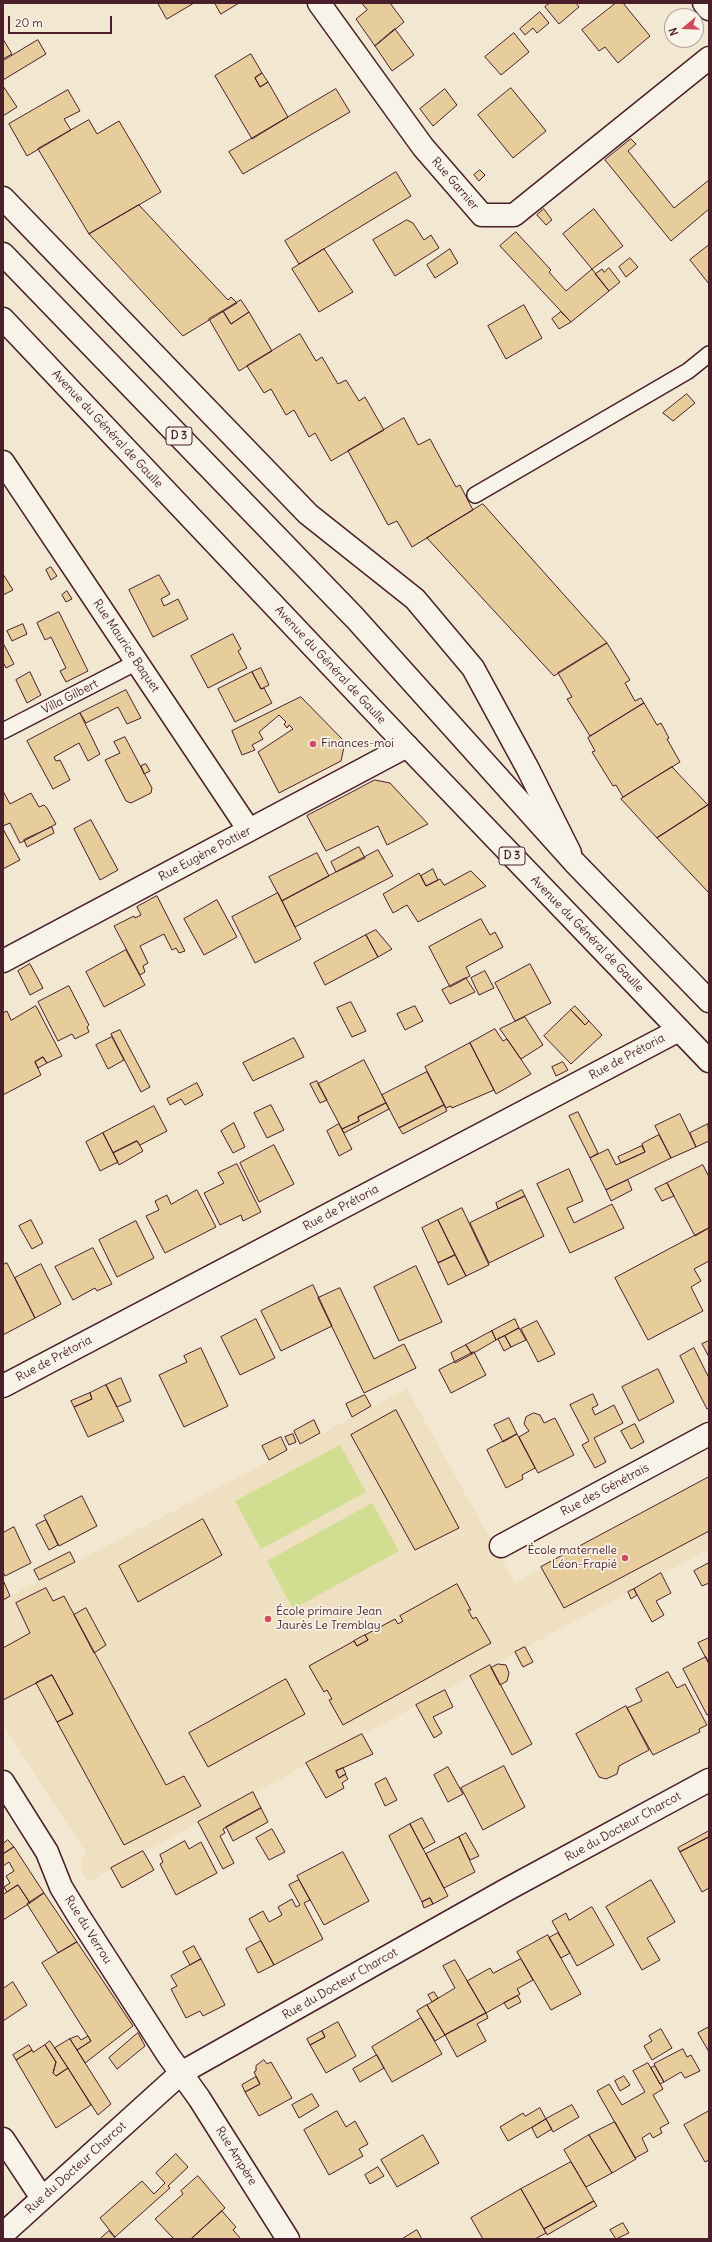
<!DOCTYPE html>
<meta charset="utf-8">
<style>
body{margin:0}
#map{position:relative;width:712px;height:2242px;overflow:hidden;background:#f2e8d1;font-family:Delius,sans-serif}
canvas{display:block}
.frame{position:absolute;inset:0;border:4px solid #4a1f2b;pointer-events:none}
.north{position:absolute;left:664px;top:8px;width:40px;height:40px;box-sizing:border-box;background:#f7f3e8;border:1px solid #b29e9c;border-radius:50%;rotate:251deg;font-size:11px;font-weight:700;line-height:16px;text-align:center;color:#4a1f2b}
.north::after{content:'';display:block;margin:auto;width:14px;height:18px;background:#d1495b;clip-path:polygon(50% 0,100% 100%,50% 72%,0 100%)}
.scale{position:absolute;left:8px;top:16px;width:104px;height:18px;box-sizing:border-box;border:2px solid #4a1f2b;border-top:0;padding-left:5px;font-size:12px;line-height:14px;white-space:nowrap;color:#4a1f2b;-webkit-text-stroke:3px #f7f3e8;paint-order:stroke}
</style>
<div id="map">
<canvas width="712" height="2242"></canvas>
<div class="frame"></div>
<div class="north">N</div>
<div class="scale">20 m</div>
</div>
<script>
const ctx = document.querySelector('canvas').getContext('2d');
ctx.lineJoin = 'round';
function fill(path, color) { ctx.fillStyle = color; ctx.fill(path, 'evenodd'); }
function trace(path, color, width, dash) { ctx.strokeStyle = color; ctx.lineWidth = width; ctx.lineCap = dash ? 'butt' : 'round'; ctx.setLineDash(dash || []); ctx.stroke(path); }
function label(font, color, halo, rows, align = 'center') {
  ctx.font = font + ' Delius,sans-serif'; ctx.lineWidth = 3.5; ctx.setLineDash([]); ctx.textBaseline = 'middle'; ctx.strokeStyle = halo; ctx.fillStyle = color; for (const [text, x, y, turn = 0] of rows) {
    ctx.save(); ctx.translate(x, y); ctx.rotate((+turn || 0) * Math.PI / 180); ctx.textAlign = isNaN(turn) ? turn : align; if (halo) ctx.strokeText(text, 0, 0); ctx.fillText(text, 0, 0); ctx.restore();
  }
}
const built = new Path2D(`
 M407,1389l108,194 194,-106v72l-621,333 -8,-13 3,-2 -3,-7 7,-6 -84,-129v-125z`);
const green = new Path2D(`
 M340,1445l26,47 -105,57 -26,-48z
 M372,1503l27,48 -106,58 -26,-48z`);
const building = new Path2D(`
 M158,3h36l-27,16z
 M215,3h24l-18,11z
 M362,3h28l14,19 -29,24 -19,-27 11,-9z
 M550,3h26l3,4 -20,17 -14,-17z
 M616,3h7l27,33 -32,27 -13,-16 -6,4 -17,-21z
 M540,12l9,11 -12,10 -4,-5 -8,7 -5,-6z
 M395,29l19,26 -22,16 -17,-25z
 M514,33l15,19 -28,23 -16,-18z
 M3,39l9,15 -9,5z
 M38,40l8,14 -43,26v-19z
 M251,54l11,19 -7,5 5,9 8,-5 20,35 -36,22 -37,-63z
 M262,73l6,9 -8,5 -5,-9z
 M3,86l14,21 -14,9z
 M511,88l35,43 -33,27 -35,-43z
 M336,89l14,23 -107,62 -14,-22z
 M445,89l12,16 -24,21 -13,-17z
 M68,90l12,21 -16,8 7,11 -44,26 -18,-32z
 M89,120l8,14 22,-13 42,71 -72,42 -51,-85z
 M631,139l5,5 -8,7 46,57 35,-28v29l-38,32 -66,-81z
 M480,170l5,5 -6,6 -5,-6z
 M396,172l15,24 -112,68 -14,-23z
 M139,205l89,95 3,-3 6,6 -54,33 -94,-102z
 M544,209l8,11 -6,5 -9,-10z
 M594,209l29,37 -31,23 -29,-35z
 M407,220l6,3 11,17 7,-5 8,13 -44,28 -22,-36z
 M516,232l35,38 -2,2 17,19 26,-22 17,22 -38,31 -71,-76z
 M709,245v39l-19,-24z
 M324,249l29,43 -34,20 -27,-43z
 M450,249l8,14 -23,15 -8,-13z
 M630,258l8,9 -12,10 -7,-10z
 M609,268l11,14 -11,9 -14,-17 7,-5 2,3z
 M241,300l8,12 -18,12 -8,-13z
 M524,305l18,33 -36,21 -18,-33z
 M223,311l8,13 18,-12 23,39 -33,20 -30,-52z
 M561,312l10,10 -12,7 -7,-10z
 M300,334l16,27 6,-4 16,27 8,-4 13,21 6,-4 19,33 -53,31 -16,-28 -6,4 -15,-27 -8,5 -15,-26 -7,4 -17,-27z
 M687,394l8,9 -22,18 -10,-8z
 M404,418l14,27 12,-6 26,48 4,-2 13,25 -61,37 -15,-26 -9,4 -40,-74z
 M483,504l124,139 -53,33 -127,-138z
 M51,567l6,9 -6,4 -5,-10z
 M3,574l10,16 -10,5z
 M159,575l11,19 -9,5 3,7 14,-7 10,20 -35,18 -24,-47z
 M67,591l5,8 -6,3 -4,-7z
 M59,612l29,59 -22,11 -6,-11 6,-3 -15,-31 -6,3 -8,-17z
 M23,624l4,10 -15,7 -5,-10z
 M233,634l8,15 -3,2 9,17 -39,20 -17,-32z
 M3,643l11,21 -8,4 -3,-6z
 M607,643l23,37 -5,3 10,18 6,-3 3,5 -54,33 -23,-37 5,-2 -14,-24z
 M261,668l8,17 -8,4 -9,-17z
 M30,672l11,23 -14,8 -11,-23z
 M252,672l9,17 3,-1 8,15 -37,19 -17,-33z
 M126,690l15,28 -14,6 -9,-17 -32,16 -6,-10z
 M301,697l44,45 -4,19 -62,32 -21,-41 35,-23 -4,-4 -2,3 -3,-4 2,-2 -7,-7 -20,17 4,7 -11,6 3,5 -13,5 -10,-24z
 M644,703l13,22 4,-2 8,15 -2,1 13,23 -57,35 -7,-12 -3,1 -21,-34 3,-1 -7,-13z
 M80,713l20,41 -12,7 -9,-18 -25,14 2,4 4,-1 10,20 -17,9 -26,-48z
 M125,737l27,51 -1,5 -20,10 -5,-2 -21,-41 15,-7 -6,-11z
 M146,764l4,7 -6,3 -3,-8z
 M672,767l36,38 -51,33 -36,-39z
 M375,780l15,3 38,41 -41,21 -9,-19 -52,25 -19,-35z
 M3,791l7,13 21,-11 8,14 5,-2 3,3 9,16 -36,19 -10,-20 -7,3z
 M708,805l1,1v87l-52,-55z
 M91,820l27,50 -18,10 -26,-51z
 M52,827l2,6 -27,14 -3,-7z
 M3,829l17,31 -17,9z
 M359,847l6,11 -29,14 -5,-10z
 M378,850l15,26 -98,51 -13,-26z
 M317,853l12,23 -47,25 -13,-24z
 M433,869l5,11 -12,6 -5,-10z
 M471,871l15,15 -68,36 -11,-17 -14,8 -10,-19 36,-21 7,13 14,-7 4,6z
 M278,893l23,46 -46,24 -23,-46z
 M157,896l28,55 -6,2 -3,-5 -4,2 -8,-16 -24,12 8,17 -5,3 2,6 -5,3 -26,-49 20,-10 1,2 6,-3 -4,-8z
 M217,900l20,37 -33,18 -20,-36z
 M481,919l9,16 5,-3 8,15 -37,20 4,9 -20,11 -21,-40z
 M376,930l16,19 -14,8 -12,-22z
 M366,935l12,22 -53,28 -11,-22z
 M126,950l19,35 -41,22 -18,-35z
 M30,964l13,24 -13,7 -12,-24z
 M530,964l21,39 -36,18 -20,-38z
 M485,971l9,17 -15,7 -8,-17z
 M466,978l9,14 -25,12 -8,-14z
 M69,986l20,39 -2,2 2,5 -14,7 -3,-5 -14,7 -20,-39z
 M351,1002l15,29 -14,6 -15,-29z
 M36,1006l26,50 -15,7 -4,-6 -8,5 6,13 -38,20v-82l4,-2 4,9z
 M415,1006l8,15 -18,9 -8,-16z
 M575,1006l14,15 -4,4 -14,-15z
 M571,1010l14,15 4,-4 13,14 -31,29 -27,-28z
 M525,1017l18,28 -22,14 -21,-30z
 M495,1029l8,12 4,-2 24,35 -35,20 -26,-51z
 M120,1030l30,57 -9,5 -30,-58z
 M112,1037l12,23 -16,9 -12,-24z
 M294,1038l10,19 -51,24 -10,-18z
 M470,1043l24,47 -42,18 -1,-2 -5,2 -21,-41z
 M43,1057l4,6 -9,5 -3,-6z
 M364,1060l22,43 -28,14 1,4 -17,8 -24,-45z
 M563,1062l5,8 -12,6 -4,-9z
 M427,1072l17,33 -45,23 -17,-33z
 M317,1081l10,19 -7,3 -10,-19z
 M197,1083l6,12 -18,10 -4,-6 -11,6 -3,-6z
 M386,1103l3,6 -45,24 -2,-4 17,-8 -1,-4z
 M271,1105l13,25 -17,8 -13,-25z
 M444,1105l3,6 -44,23 -4,-6z
 M154,1106l13,25 -27,14 -3,-4 -24,12 -10,-20z
 M578,1112l20,41 -8,5 -21,-42z
 M680,1114l16,33 -25,11 -16,-32z
 M234,1123l11,24 -12,6 -12,-22z
 M339,1124l13,25 -13,7 -12,-25z
 M708,1124l1,17 -13,6 -6,-14z
 M103,1133l15,29 -18,9 -14,-29z
 M659,1135l12,23 -65,32 -16,-32 18,-9 8,16 29,-13 -3,-8z
 M137,1141l6,10 -24,14 -6,-12z
 M274,1145l20,39 -35,18 -19,-39z
 M642,1146l3,6 -24,11 -3,-6z
 M237,1164l24,48 -18,9 -2,-6 -21,10 -16,-32 20,-10 -6,-10z
 M703,1165l6,12v51l-14,8 -28,-53z
 M569,1169l14,32 -16,7 7,15 38,-19 12,24 -54,25 -33,-69z
 M628,1180l4,10 -21,11 -5,-11z
 M667,1183l7,13 -12,5 -7,-12z
 M197,1190l19,37 -51,26 -19,-37 13,-6 -4,-9 12,-6 4,9z
 M522,1190l3,6 -27,13 -2,-6z
 M525,1196l19,40 -55,27 -19,-40z
 M462,1208l27,57 -23,11 -28,-56z
 M31,1220l12,23 -11,6 -13,-23z
 M438,1220l17,35 -17,8 -16,-35z
 M136,1221l18,37 -37,19 -18,-37z
 M709,1228v33l-15,8 7,12 -10,6 12,24 -55,29 -33,-62z
 M93,1248l19,36 -15,7 -2,-3 -22,12 -18,-33z
 M455,1255l11,21 -18,9 -10,-22z
 M7,1263l28,55 -32,17v-70z
 M41,1264l20,40 -26,14 -20,-40z
 M416,1266l26,56 -43,19 -25,-54z
 M313,1285l19,41 -51,25 -20,-40z
 M340,1288l34,71 30,-15 12,24 -52,25 -46,-95z
 M256,1319l19,39 -35,17 -19,-38z
 M515,1319l4,9 -23,12 -4,-9z
 M537,1321l18,33 -17,8 -17,-33z
 M519,1328l7,12 -15,7 -6,-11z
 M492,1331l4,9 -24,14 -6,-9z
 M505,1336l6,11 -7,4 -6,-12z
 M709,1341v16l-7,-13z
 M466,1345l6,9 -17,9 -4,-10z
 M201,1348l27,58 -44,21 -25,-52 28,-13 -3,-6z
 M694,1348l15,30v30l-2,1 -27,-53z
 M474,1352l12,23 -35,18 -12,-23z
 M658,1369l16,33 -35,19 -17,-34z
 M121,1378l10,23 -14,6 -11,-22z
 M106,1385l18,36 -36,16 -14,-30 18,-8 -2,-6z
 M90,1393l2,6 -18,8 -3,-6z
 M593,1394l5,11 -6,3 3,7 19,-10 9,18 -29,15 12,24 -11,6 -13,-23 7,-4 -19,-36z
 M365,1395l6,11 -19,11 -6,-13z
 M396,1410l63,118 -44,22 -64,-115z
 M534,1413l6,2 4,8 11,-5 19,37 -36,18 -19,-36 10,-6 -5,-7 2,-7z
 M509,1418l8,16 -14,8 -9,-17z
 M314,1420l6,13 -20,11 -6,-13z
 M635,1424l9,18 -13,7 -10,-18z
 M293,1434l3,8 -7,3 -4,-8z
 M517,1434l18,34 -13,7 1,4 -17,9 -19,-38z
 M281,1437l6,13 -18,10 -7,-14z
 M709,1477v54l-145,77 -23,-41z
 M82,1496l15,30 -38,20 -15,-30z
 M203,1519l19,36 -84,47 -19,-36z
 M46,1520l12,25 -9,5 -13,-25z
 M14,1527l17,36 -26,13 -2,-4v-39z
 M70,1552l5,10 -36,18 -5,-10z
 M709,1563v20l-7,3 -8,-15z
 M661,1573l10,20 -15,8 8,14 -12,7 -18,-33z
 M3,1580l7,16 -7,4z
 M457,1584l14,26h-3l5,9 3,-2 15,26 -148,82 -14,-25 3,-1 -5,-9 -3,2 -15,-26 45,-25 3,5 11,-6 -3,-5 30,-16 3,5 5,-3 -3,-5z
 M46,1588l7,13 11,-5 102,189 18,-9 17,30 -77,39 -67,-123 16,-8 -21,-39 -49,25v-52l27,-15 -14,-30z
 M634,1589l3,6 -6,4 -3,-7z
 M86,1608l20,37 -12,8 -20,-38z
 M365,1635l3,5 -11,6 -3,-5z
 M709,1638v26l-11,-21z
 M525,1647l8,15 -10,5 -8,-15z
 M706,1657l3,7v50l-2,1 -24,-46z
 M498,1664l8,1 3,8 -2,8 -7,4 -9,-17z
 M490,1665l42,79 -20,11 -42,-79z
 M668,1672l9,16 8,-4 22,41 -8,4 1,3 -47,23 -26,-47 15,-7 -6,-12z
 M52,1675l21,39 -16,8 -21,-39z
 M286,1679l19,35 -97,53 -19,-34z
 M445,1690l8,17 -20,10 9,16 -8,5 -18,-33z
 M626,1706l23,44 -30,16 -2,8 -11,5 -7,-2 -23,-43z
 M362,1734l11,20 -37,17 3,7 6,-4 3,5 -6,4 2,5 -18,10 -20,-35z
 M504,1766l21,41 -42,23 -22,-42z
 M448,1767l15,27 -15,8 -14,-27z
 M343,1768l3,6 -7,4 -3,-7z
 M386,1778l11,22 -12,6 -10,-22z
 M253,1792l8,16 -38,21 2,4 -5,3 14,27 -11,6 -25,-47z
 M261,1808l7,14 -35,19 -7,-14z
 M422,1818l13,24 -12,7 -13,-25z
 M410,1824l38,72 -15,8 -3,-6 -8,4 -33,-66z
 M272,1829l13,23 -16,8 -13,-22z
 M709,1831v6l-29,15 -2,-4z
 M466,1833l13,23 -9,4 -11,-23z
 M459,1837l16,35 -31,16 -18,-34z
 M709,1837v51l-7,4 -22,-40z
 M8,1840l6,7 -11,7v-10z
 M185,1841l4,8 12,-7 16,31 -41,22 -16,-31 3,-2 -3,-7z
 M14,1847l30,46 -14,10 -12,-18 -11,7 -3,-5 6,-4 -4,-7 8,-5 -5,-9 -6,4v-12z
 M143,1851l11,19 -32,18 -11,-20z
 M343,1852l26,49 -45,24 -27,-49z
 M299,1880l11,20 -6,3 19,36 -49,26 -25,-46 14,-8 6,11 13,-7 -4,-8 14,-8 4,8 4,-2 -11,-20z
 M651,1880l24,42 -28,16 13,22 -18,10 -36,-63z
 M18,1885l12,18 -27,17v-25z
 M44,1893l33,49 -19,11 -31,-49z
 M430,1898l3,6 -9,4 -2,-6z
 M592,1907l22,38 -37,21 -25,-45 14,-8 3,7z
 M558,1933l12,20 -9,5 -12,-20z
 M548,1935l33,59 -30,16 -34,-58z
 M261,1941l13,24 -16,8 -12,-24z
 M77,1942l56,84 -48,37 -8,-13 14,-9 -49,-78z
 M194,1946l7,13 -11,6 -7,-13z
 M201,1959l24,46 -22,11 -3,-5 -14,7 -15,-29 6,-3 -6,-10z
 M521,1959l12,21 -16,9 3,5 -34,19 -19,-32 23,-13 3,5z
 M455,1960l31,53 -41,22 -18,-30 28,-17 -12,-22z
 M13,1982l14,23 -24,16v-32z
 M434,1992l4,6 -6,4 -4,-7z
 M518,1996l3,6 -13,7 -4,-6z
 M427,2005l18,30 -10,6 -18,-30z
 M486,2013l2,5 -11,6 9,17 -29,16 -12,-22z
 M421,2018l21,36 -50,28 -20,-35z
 M338,2022l18,34 -30,17 -16,-28 15,-8 -3,-6z
 M709,2027v25l-11,-19z
 M661,2029l11,19 -20,12 -8,-14 8,-5 -3,-5z
 M322,2031l3,6 -15,8 -3,-6z
 M138,2033l7,13 -28,23 -8,-11z
 M78,2036l3,4 7,-4 3,5 -14,9 -7,-11z
 M70,2039l41,65 -13,11 -43,-67z
 M50,2041l18,27 -12,8 -3,-3 3,-11 -11,-17z
 M29,2045l3,5 -16,10 -3,-5z
 M45,2045l11,17 -3,11 3,3 12,-8 23,37 -35,23 -40,-68 16,-10 1,2z
 M683,2049l4,8 4,-2 9,16 -15,7 -4,-6 -17,10 -10,-18z
 M377,2055l7,13 -24,14 -7,-13z
 M264,2060l3,4 4,-2 21,36 -33,18 -14,-24 15,-8 -6,-12 2,-1v-5z
 M648,2063l15,26 -10,6 16,28 -9,5 2,5 -9,5 -3,-5 -8,5 6,13 -13,7 -38,-67 12,-7 13,21 23,-13 -12,-21z
 M655,2066l9,16 -4,2 -9,-16z
 M624,2076l6,9 -10,6 -5,-10z
 M256,2077l4,7 -15,8 -3,-7z
 M312,2094l7,12 -20,12 -7,-13z
 M572,2105l7,12 -26,15 -7,-13z
 M540,2108l6,11 -38,22 -8,-14 23,-14 2,3z
 M337,2111l9,16 9,-6 13,23 -9,5 4,7 -34,19 -25,-45z
 M709,2111v49l-4,2 -21,-37z
 M546,2119l6,10 -15,9 -5,-10z
 M615,2122l21,37 -24,14 -23,-38z
 M423,2135l16,28 -42,24 -16,-27z
 M589,2135l23,38 -26,14 -22,-37z
 M176,2154l12,13 -20,19 2,2 -55,49 -15,-19 42,-37 12,13 11,-11 -9,-10z
 M571,2162l23,39 -50,28 -23,-40z
 M378,2167l6,9 -14,8 -5,-9z
 M198,2176l27,32 -34,31h-17l-19,-20 28,-25 -2,-3z
 M521,2189l25,44 -11,6h-52l-12,-21z
 M594,2201l3,5 -50,29 -3,-6z
 M222,2211l14,16 -3,3 8,9h-50z
 M623,2223l6,10 -13,6 -6,-9z
 M417,2230l5,9h-20z
 M109,2231l7,8h-16z`);
const service = new Path2D(`
 M475,495l213,-124 21,-17
 M3,731l134,-69`);
const minor = new Path2D(`
 M319,3l104,144 59,68h32l195,-157
 M704,3l5,6
 M3,198l305,316 107,85 58,69 55,101 42,84
 M3,462l246,368
 M3,961l404,-215
 M3,1386l676,-356
 M501,1546l208,-112
 M3,1782l44,70 14,35 17,28 90,140 31,43 89,141
 M3,2139l39,59
 M3,2234l178,-161 325,-183 203,-110`);
const primary = new Path2D(`
 M3,254l352,364 219,244 135,139
 M3,319l404,427 302,315`);
const markers = [
 [313,744,4,"#d1495b"],
 [625,1558,4,"#d1495b"],
 [268,1619,4,"#d1495b"]
];
const shields = [
 [179,436,26],
 [512,856,26]
];
const shieldNames = [
 ["D 3",179,436],
 ["D 3",512,856]
];
const streetNames = [
 ["Rue Garnier",455,184,49],
 ["Avenue du Général de Gaulle",107,429,47],
 ["Rue Maurice Baquet",126,646,56],
 ["Avenue du Général de Gaulle",330,665,47],
 ["Villa Gilbert",70,697,-27],
 ["Rue Eugène Pottier",205,854,-28],
 ["Avenue du Général de Gaulle",587,934,46],
 ["Rue de Prétoria",627,1057,-28],
 ["Rue de Prétoria",341,1208,-28],
 ["Rue de Prétoria",54,1359,-28],
 ["Rue des Génétrais",605,1490,-28],
 ["Rue du Docteur Charcot",623,1827,-29],
 ["Rue du Verrou",88,1930,58],
 ["Rue du Docteur Charcot",340,1984,-30],
 ["Rue Ampère",236,2156,58],
 ["Rue du Docteur Charcot",76,2168,-42]
];
const poiNames = [
 ["Finances-moi",321,744],
 ["École maternelle",617,1551,"right"],
 ["Léon-Frapié",617,1565,"right"],
 ["École primaire Jean",276,1612],
 ["Jaurès Le Tremblay",276,1626]
];
fill(built, '#efe0c1');
fill(green, '#d1dd91');
fill(building, '#e7cd9c');
trace(building, '#4a1f2b', 1);
trace(service, '#4a1f2b', 18);
trace(minor, '#4a1f2b', 25);
trace(primary, '#4a1f2b', 25);
trace(service, '#f7f3e8', 15);
trace(minor, '#f7f3e8', 22);
trace(primary, '#f7f3e8', 22);
for (const [x, y, r, color] of markers) { const dot = new Path2D(); dot.arc(x, y, r, 0, 2 * Math.PI); ctx.fillStyle = color; ctx.fill(dot); trace(dot, '#f7f3e8', 1.5); }
for (const [x, y, w] of shields) { const box = new Path2D(); box.roundRect(x - w / 2, y - 9, w, 18, 3); ctx.fillStyle = '#f7f3e8'; ctx.fill(box); trace(box, '#4a1f2b', 1); }
label('bold 11px', '#4a1f2b', null, shieldNames);
label('12px', '#4a1f2b', '#f7f3e8', streetNames);
label('12px', '#4a1f2b', '#f7f3e8', poiNames, 'left');
</script>
